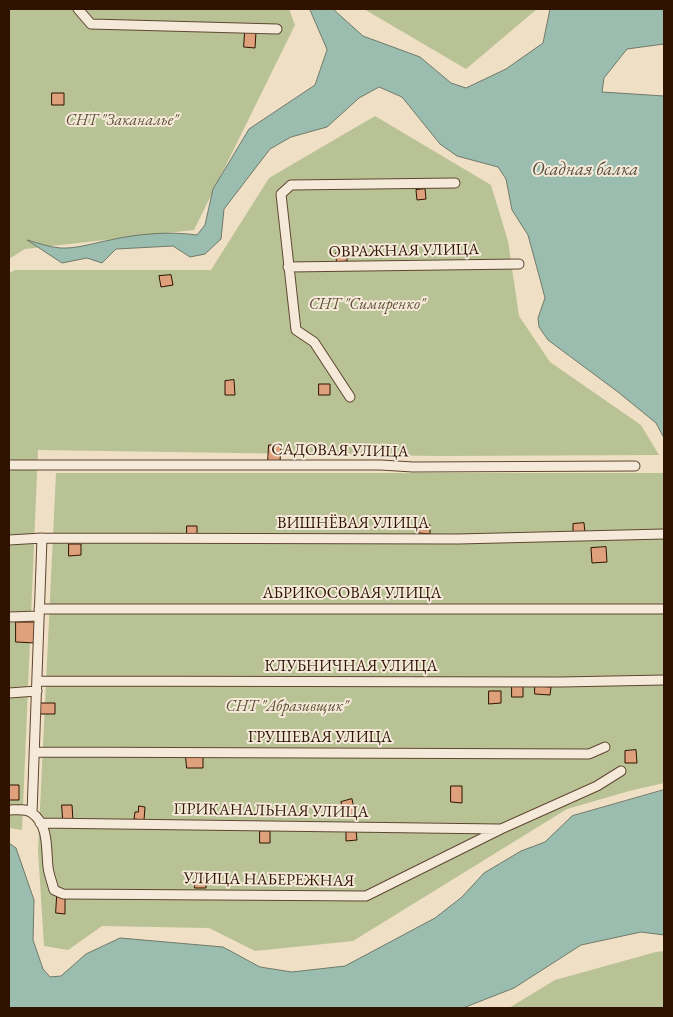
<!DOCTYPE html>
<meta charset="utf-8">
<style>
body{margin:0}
#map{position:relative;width:673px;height:1017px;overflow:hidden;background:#efdfc4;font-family:"EB Garamond",serif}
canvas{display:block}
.frame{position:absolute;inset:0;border:10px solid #2f1300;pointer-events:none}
</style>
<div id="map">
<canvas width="673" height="1017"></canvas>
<div class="frame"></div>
</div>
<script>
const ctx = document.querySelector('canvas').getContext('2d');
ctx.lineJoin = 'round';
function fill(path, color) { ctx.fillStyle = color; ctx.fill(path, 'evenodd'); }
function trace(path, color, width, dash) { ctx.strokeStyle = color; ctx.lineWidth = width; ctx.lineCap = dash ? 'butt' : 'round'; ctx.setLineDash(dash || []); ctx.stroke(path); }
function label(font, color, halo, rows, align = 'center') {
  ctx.font = font + ' "EB Garamond",serif'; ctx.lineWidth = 4; ctx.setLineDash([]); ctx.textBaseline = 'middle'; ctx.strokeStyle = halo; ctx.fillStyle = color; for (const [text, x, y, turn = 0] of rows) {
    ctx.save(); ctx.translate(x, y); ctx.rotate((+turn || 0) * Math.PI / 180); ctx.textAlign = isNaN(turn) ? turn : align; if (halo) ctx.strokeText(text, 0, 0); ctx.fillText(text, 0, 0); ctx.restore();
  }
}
const green = new Path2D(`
 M9,9h280l6,16 -101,205 -169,19 -16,10z
 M364,9h173l-71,60z
 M375,116l116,69 17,56 11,75 31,46 91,63 18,30 -222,1 -399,-6 -16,380 -13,-2v-555l6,-3h196l58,-92z
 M56,473h608v310l-31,7 -66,19 -214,132 -98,10 -46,-23 -107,-2 -34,24 -24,-4 -6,-96z
 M664,951v57h-155l46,-28 101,-28z`);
const water = new Path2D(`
 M310,9h23l30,27 57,21 31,26 15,5 40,-19 37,-26 7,-34h114v35l-37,5 -23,29 -2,14 62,4v342l-8,-15 -38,-31 -70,-52 -9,-13 -1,-9 7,-20 -5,-19 -12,-44 -16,-25 -6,-31 -8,-12 -41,-11 -17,-12 -38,-47 -23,-10 -20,11 -32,29 -36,10 -21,12 -46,60 -3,30 -16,15 -15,3 -17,-11 -57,3 -14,14 -15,-5 -25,5 -35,-23c11,3 22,7 33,8 16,1 34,-5 50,-8 27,-6 59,-9 87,-5l8,-10 8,-36 36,-60 66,-44 12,-35z
 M664,790v145l-23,-3 -60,13 -67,43 -51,20h-454v-165l7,5 18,52 -1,40 10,29 7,8 11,-1 25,-22 34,-16 103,9 37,20 32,5 53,-6 90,-48 27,-21 22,-24 37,-22 24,-9 27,-26z`);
const building = new Path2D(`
 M245,32h11l-1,16 -11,-1z
 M52,93h12v12h-12z
 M425,189l1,10 -9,1 -1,-10z
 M336,253h11v8l-10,1z
 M171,275l2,10 -12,2 -2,-11z
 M234,380l1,15h-10v-14z
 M319,384h11v11h-11z
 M269,445h12l-1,17h-12z
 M584,523l1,10h-12v-9z
 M419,525h11v9l-11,-1z
 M187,526h10v9h-10z
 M69,544h12v11l-12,1z
 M606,547l1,15 -15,1 -1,-15z
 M16,622h19v21l-19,-1z
 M512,685h11v12h-11z
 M535,686l16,1 -1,8 -15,-1z
 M489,691h12v12l-12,1z
 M39,703h16v11h-16z
 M636,750l1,13h-12v-12z
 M186,757h17v11h-16z
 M9,785h10v15h-10z
 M451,786h11v17l-11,-1z
 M352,799l3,15 -11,2 -3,-14z
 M62,805h10l1,16 -10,-2z
 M139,806l6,1 -1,13 -10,-1 1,-7h3z
 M260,831h10v12h-10z
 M356,831l1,9 -11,1v-9z
 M195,878h11v10h-11z
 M57,896l8,1v17l-9,-1z`);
const minor = new Path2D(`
 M78,9l13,15 186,5
 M288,267l231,-3
 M350,397l-36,-55 -18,-12 -15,-136 10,-9 164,-2
 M9,465h372l32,2 222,-1
 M9,540l33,-2 416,1 206,-5
 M39,609h625
 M9,617l30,-1
 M37,681l524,1 103,-2
 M9,693l28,-2
 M34,752l555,2 16,-7
 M9,810c6,0 17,-2 23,3 17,12 14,36 16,54 1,8 4,15 6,23l9,4 303,2 135,-67 96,-43 24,-15
 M32,813l10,-275
 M40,823l459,6`);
const parkNames = [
 ["СНТ \"Заканалье\"",122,121],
 ["СНТ \"Симиренко\"",367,305],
 ["СНТ \"Абразивщик\"",287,707]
];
const streetNames = [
 ["ОВРАЖНАЯ УЛИЦА",404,251,-1],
 ["САДОВАЯ УЛИЦА",340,451,1],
 ["ВИШНЁВАЯ УЛИЦА",353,524],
 ["АБРИКОСОВАЯ УЛИЦА",352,594],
 ["КЛУБНИЧНАЯ УЛИЦА",351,667],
 ["ГРУШЕВАЯ УЛИЦА",320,738],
 ["ПРИКАНАЛЬНАЯ УЛИЦА",271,811,1],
 ["УЛИЦА НАБЕРЕЖНАЯ",269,880,1]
];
const waterNames = [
 ["Осадная балка",585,170]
];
fill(green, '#b9c295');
fill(water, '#9abdaf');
trace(water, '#6f7969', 1);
fill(building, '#dfa17b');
trace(building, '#2f1300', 1);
trace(minor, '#5f4631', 11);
trace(minor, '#f5ead9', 9);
label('italic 16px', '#5f5034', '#f5ead9', parkNames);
label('16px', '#2f1300', '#f5ead9', streetNames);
label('italic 18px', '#544e3d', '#f5ead9', waterNames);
</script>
